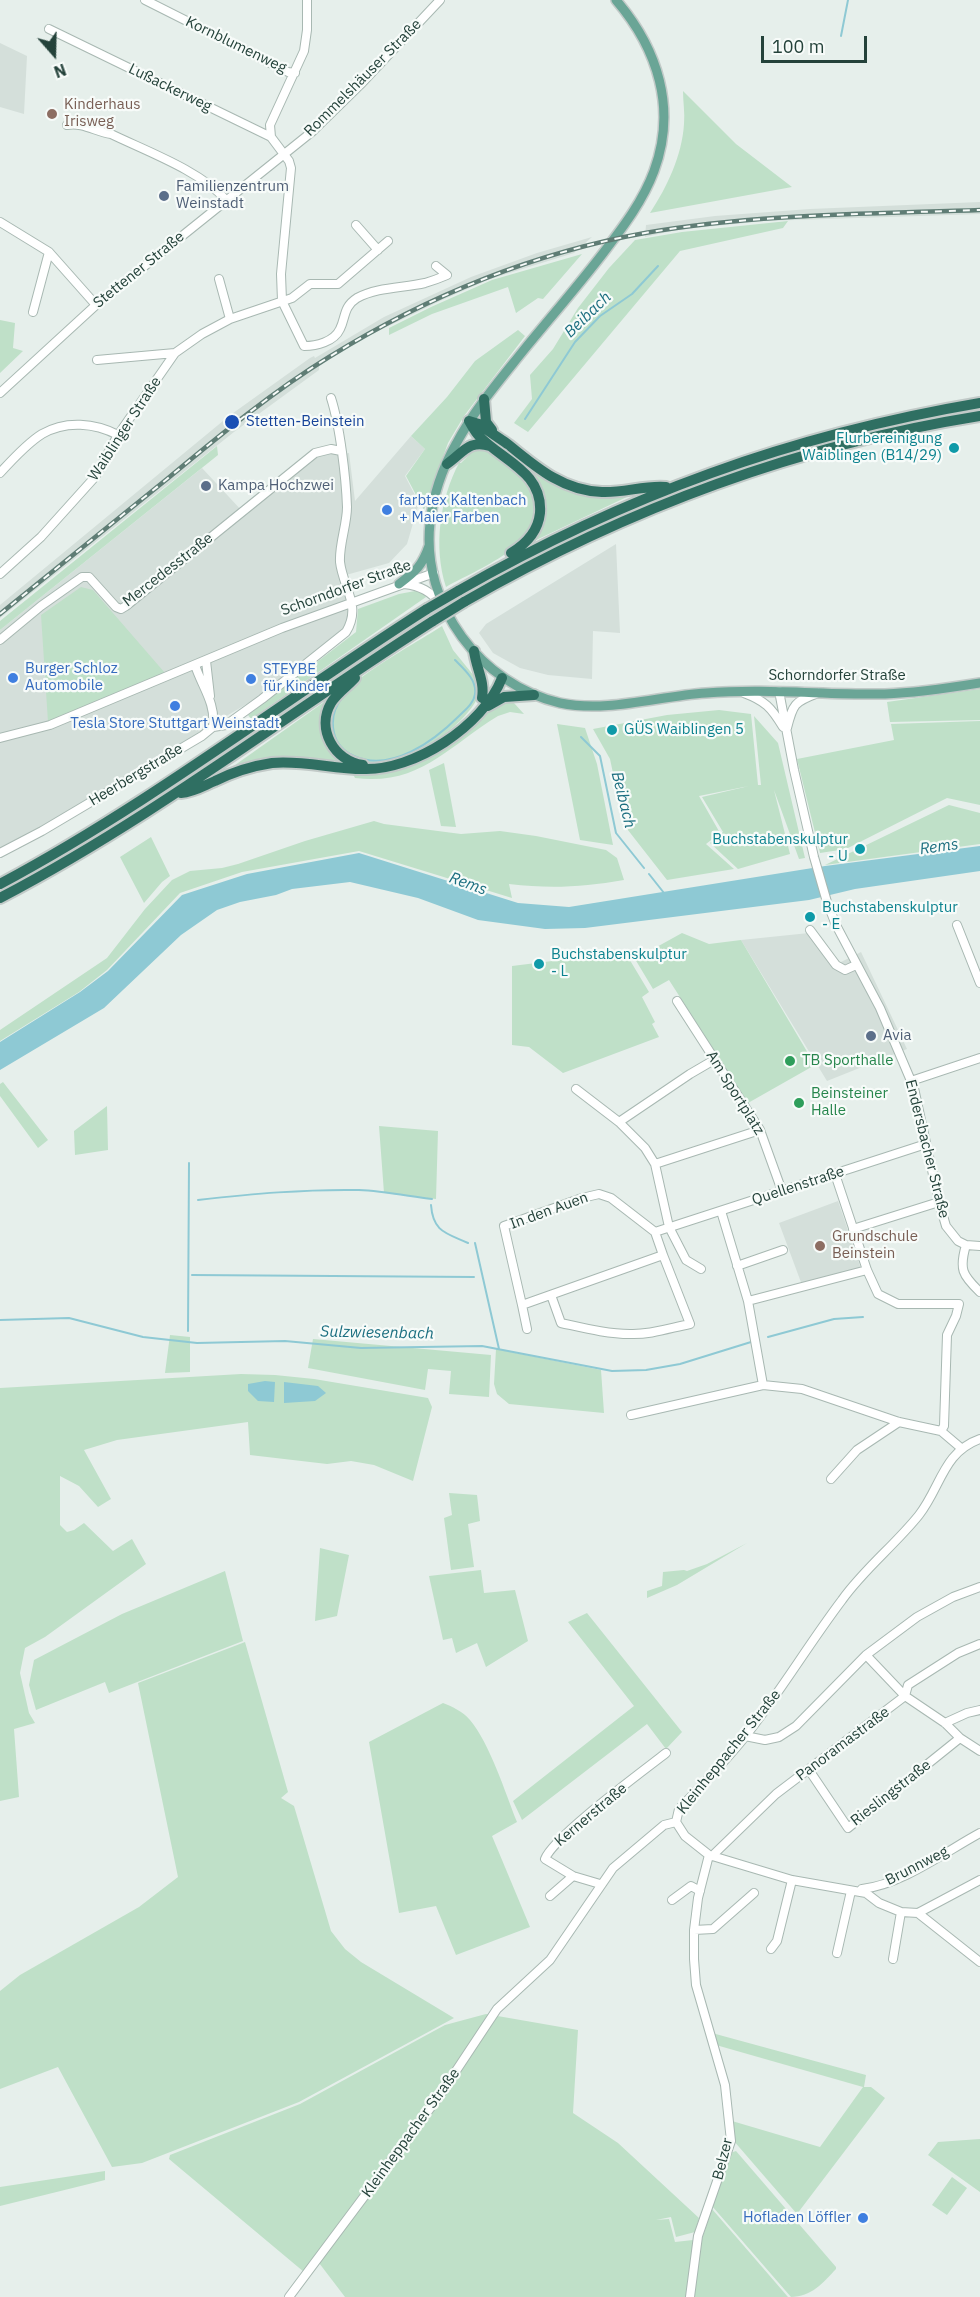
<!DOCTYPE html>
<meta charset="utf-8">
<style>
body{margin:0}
#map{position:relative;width:980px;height:2297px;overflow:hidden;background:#e6efeb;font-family:"IBM Plex Sans",sans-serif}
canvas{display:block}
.north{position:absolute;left:24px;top:24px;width:60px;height:60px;-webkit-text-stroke:4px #f7fbf9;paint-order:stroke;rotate:160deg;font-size:16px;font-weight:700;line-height:24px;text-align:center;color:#24423a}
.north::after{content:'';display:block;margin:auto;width:21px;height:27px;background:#24423a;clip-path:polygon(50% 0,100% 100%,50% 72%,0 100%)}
.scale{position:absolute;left:761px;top:36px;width:106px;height:27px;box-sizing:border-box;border:3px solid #24423a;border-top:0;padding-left:8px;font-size:18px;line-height:21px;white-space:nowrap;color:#24423a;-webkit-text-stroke:4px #f7fbf9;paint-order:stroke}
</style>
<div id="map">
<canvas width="980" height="2297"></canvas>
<div class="north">N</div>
<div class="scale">100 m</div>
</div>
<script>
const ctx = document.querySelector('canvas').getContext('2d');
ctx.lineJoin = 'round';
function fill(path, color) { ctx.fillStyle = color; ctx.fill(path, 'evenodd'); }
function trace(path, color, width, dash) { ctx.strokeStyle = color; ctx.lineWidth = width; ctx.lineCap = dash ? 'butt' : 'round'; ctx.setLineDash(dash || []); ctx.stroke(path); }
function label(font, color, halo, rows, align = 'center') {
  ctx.font = font + ' "IBM Plex Sans",sans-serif'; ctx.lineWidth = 4.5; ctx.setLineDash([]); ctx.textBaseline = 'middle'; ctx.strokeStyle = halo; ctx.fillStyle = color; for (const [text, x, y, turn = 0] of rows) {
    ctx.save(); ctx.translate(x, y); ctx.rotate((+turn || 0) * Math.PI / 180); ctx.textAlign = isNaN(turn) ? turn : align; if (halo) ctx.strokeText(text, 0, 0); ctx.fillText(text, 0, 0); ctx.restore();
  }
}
const built = new Path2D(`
 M0,43l27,13 -3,58 -24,-7z
 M980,202v12l-216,7 -88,9 -31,7 1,-12 69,-9 95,-7z
 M592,237l-18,16 -84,26 -48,21 -72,35 -40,23 -11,7v5l-85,62 -234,186v-13l229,-189 81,-58 4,-2 1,2 69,-41 87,-40 66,-24z
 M411,436l14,13 -20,27 14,27 -12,41 -18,19 -43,12 5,46 -43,41 -48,34 -260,155v-221l202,-162 41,44 80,-61 17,3 9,-1 6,48z
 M616,544l4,89 -27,-2 -1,48 -44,-4 -28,-7 -27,-15 -14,-20 7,-9z
 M809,933l24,33 28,-14 46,97 -80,32 -86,-141z
 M838,1201l23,68 -59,16 -23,-62z`);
const green = new Path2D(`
 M683,91l53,53 56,43 -142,26c17,-26 32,-57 34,-89 1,-11 -1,-22 -1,-33z
 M788,221l-5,7 -103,23 -152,181 -14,-9 18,-24 -2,-24 23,-26 25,-41 31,-40 26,-28 47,-8z
 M582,254l-39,45 -5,-1 -22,15 -8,-26 -76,27 -43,21v-7l42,-21 61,-27z
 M0,320l15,3 -2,25 10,3 -23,22z
 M518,330l7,6 -61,80 -16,27 -24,67 -18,-34 19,-27 -14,-13 36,-39 28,-36z
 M480,428l67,51 84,16 -97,46 10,-39z
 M217,446l1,9 -218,175v-9z
 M479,450c16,0 30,17 42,27 9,7 11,11 13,23 11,45 -57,69 -88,87 -13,-41 -6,-88 13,-124h2l8,-8 -2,-1z
 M81,587l12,3 72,83 -117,49 -7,-107z
 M415,591l8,2 3,4 -175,122 -3,-4 108,-83 2,-23 41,-15z
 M442,626l11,24 21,26 5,18c-14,41 -121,105 -145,44 -4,-9 -6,-21 -1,-31 14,-28 82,-63 109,-81z
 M980,689v31l-90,2 -3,-20z
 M327,700l-4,18 23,46 -118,6z
 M501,701l13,2 10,11 -14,-2 -12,4c-51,31 -78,70 -143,62l-2,-4 104,-35z
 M719,710l32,4 7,71h3l-7,-69 24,27 27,115 -6,1 -25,-69 16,64 -52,15 -28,-26 13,-11 -21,-35 47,-11 -50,10 21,37 -14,11 28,25 -67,11 -43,-55 -14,-66 -17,-30 74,-14z
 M980,721v84l-33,-7 -101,51 -26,4 -23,-94 97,-19 -3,-16z
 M557,724l28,4 12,36 16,81 -33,-5z
 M444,763l12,64 -15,-1 -12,-56z
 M949,805l31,8v31l-155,21z
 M374,821l10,3 77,10 39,-3 36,5 70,14 11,8 7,22c-41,7 -73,9 -115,4l3,14 -153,-47 -117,21 -62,21 -73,77 -28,22 -79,49v-11l107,-72 38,-49 27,-29 18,-9 32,-3 16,-4 67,-23z
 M151,837l19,39 -8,6 -18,21 -24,-46z
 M682,933l27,11 32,-4 74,125 -67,38 -79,-123 -16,9 -18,-30z
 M625,952l24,40 -7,5 13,25 -3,2 7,13 -96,36 -34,-26 -17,-2v-79z
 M3,1082l45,58 -10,8 -38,-52v-12z
 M107,1106l1,44 -33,5 -1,-24z
 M379,1126l59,5 -2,68 -52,-6z
 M170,1335l20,2v35l-25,1z
 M313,1339l178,16 -2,42 -40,-3 2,-23 -23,-2 -3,21 -117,-22z
 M496,1349l105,21 3,43 -95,-9 -12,-10 -3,-10z
 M241,1374l34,1 39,4 114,19 4,9 -19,74 -39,-16 -23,-4 -24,3 -77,-9 -2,-33 -131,18 -33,10 27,49 -13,8 -19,-21 -19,-10v49l7,7 7,-2 10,-7 29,28 19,-12 14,25 -101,73 -20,11 -5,25 9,40 6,10 -21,6 5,68 -19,4v-413z
 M449,1493l28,2 3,26 -12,3 6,43 -23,3 -7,-52 8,-3z
 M747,1543l-70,42 -30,13v-7l15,-5 1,-14 21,-2 3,1 20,-7z
 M320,1548l29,7 -12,61 -22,5z
 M481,1570l3,23 31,-3 13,51 -42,26 -9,-24 -21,10 -4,-15 -9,2 -14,-64z
 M225,1571l18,70 -134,52 -4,-11 -69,28 -7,-25 5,-25 88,-46z
 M587,1613l95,119 -16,17 -19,-25 -125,96 -9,-19 121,-95 -66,-84z
 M245,1642l43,150 -7,6 13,8 37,125 14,18 16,13 93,56 -155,84 -157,61 -30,4 -54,-100 -58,22v-98l20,-16 119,-68 39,-30 -40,-194z
 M443,1703c10,4 19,8 27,17 20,24 35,72 47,102l-25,14 38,91 -74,28 -20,-49 -37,7 -30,-171z
 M486,2014l92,16 -5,83 45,30 81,75 -4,14 -19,5 -5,-20 -15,3 13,-1 6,23 27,-3 10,-30 76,88h-443l-29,-38 -12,13 -135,-113 1,-4 130,-51 145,-79z
 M712,2033l154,42 -2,12h7l14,11 -88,116 -64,-74 -1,-19 88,26 43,-60 -147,-42z
 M980,2139v53l-52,-37 10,-13z
 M736,2151l100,116v2c-13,14 -25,28 -45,28l-79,-91 18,-53z
 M105,2171v9l-105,26v-19z
 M952,2177l15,11 -20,27 -15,-10z`);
const water = new Path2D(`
 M980,846v25l-125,18 -46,11 -224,28 -40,1 -67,-9 -60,-22 -68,-16 -58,7 -16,6 -36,7 -23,8 -36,25 -77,73 -104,62v-28l80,-50 28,-21 74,-76 65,-21 112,-21 159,50 51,4 256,-41z
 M265,1381l10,1 -1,20 -16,-1 -10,-10v-7z
 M284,1382l34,4 8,7 -11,8 -31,2z`);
const stream = new Path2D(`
 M841,36l7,-36
 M525,419l50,-77 25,-26 32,-22 26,-28
 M342,698c-8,10 -11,22 -8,35 2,10 10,19 20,23 37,17 80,-15 105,-40 6,-6 15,-13 16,-22 2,-14 -11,-25 -20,-34
 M581,737l19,19 16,77 28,35
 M649,874l15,19
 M198,1200c54,-6 106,-11 161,-10 24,1 49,6 73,9
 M431,1205c2,27 15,28 37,38
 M475,1243l24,106
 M192,1275l282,2
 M0,1320l69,-2 74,19 54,6 88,-2 76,7 121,-2 130,25 34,-1 34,-6 71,-22
 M188,1331l1,-168
 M768,1337l66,-18 29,-2`);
const minor = new Path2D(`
 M145,0l143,72 7,1
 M49,29l222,108 18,24 2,7 -10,106 1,27 22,45c12,0 30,-4 36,-17 6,-12 3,-22 17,-31 20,-11 46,-10 68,-15 7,-2 15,-5 22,-8l-11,-9
 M67,125c16,-3 29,7 44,9 35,17 90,37 115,66
 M271,137l-1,-12 34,-74 3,-21v-30
 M0,222l49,30 47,53
 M356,225l22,25
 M219,279l11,40
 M33,312l16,-60
 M97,360l78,-7
 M0,393l96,-88 217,-174 47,-46 80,-85
 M0,473c10,-11 29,-31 42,-39 24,-14 53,-11 76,1
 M0,574l41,-37 54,-60 23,-42 57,-82 27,-19 28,-15 62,-21 18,-14h28l50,-43
 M404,584c17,2 26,7 38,21
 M0,640l41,-34 41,-29h7l27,30 5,2 5,-3 189,-153 16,-4 10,2
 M206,661l4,35
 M779,691l15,79 20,87 13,45 9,23 44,83 34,80 25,114 7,24 12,15 8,4 14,1
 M744,693c21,8 27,14 39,34
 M213,727l13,-2 36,-26 84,-67c16,-26 -3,-44 -6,-70 -1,-18 7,-37 7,-55 -1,-29 -7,-81 -16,-109
 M787,728c6,-24 7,-26 31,-35
 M0,738l50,-13 232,-97 152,-55
 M0,853l42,-22 160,-95 11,-9c3,-24 -11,-40 -18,-62
 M957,925l23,58
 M810,930l26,35 9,5 11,-5
 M677,1001l83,129 22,61
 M911,1081l69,-23
 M576,1089l43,33 26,26 10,16 14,63 17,33 15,9
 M619,1122l71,-48 24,-14
 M655,1164l105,-34
 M835,1174l32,96 11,24 20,10h61l-3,12 -9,19 -3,91 -3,5
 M599,1194l12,4 44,34 8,23 -141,50 -18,-79 78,-28z
 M721,1211l27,90 15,84
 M853,1229l86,-27
 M655,1232l271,-88
 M966,1245c-7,24 -4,30 14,47
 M737,1266l46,-16
 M551,1295l10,28c23,5 46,11 69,11 20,1 40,-6 60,-10l-27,-69
 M748,1301l119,-31
 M522,1305l5,24
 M631,1415l132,-30 39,4 97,33 42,9 20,17
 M831,1479l26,-29 42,-28
 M866,1655l39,41 40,27 15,15 20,13
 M945,1723l22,-10 13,-3
 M745,1736l20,4 14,-3 17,-11 70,-71 51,-38 36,-20 27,-10
 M809,1770l39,58 112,-90
 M676,1822l3,-13c22,-23 45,-46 65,-71 35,-44 64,-93 98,-138 22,-31 53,-55 77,-85 22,-28 24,-63 61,-76
 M676,1822l9,14 24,19 83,25 74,13 13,10 22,9 17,1
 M712,1856l64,-62 129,-98 3,-11 50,-32 22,-9
 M600,1884l-27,-8 -28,-17c8,-22 98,-88 121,-106
 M862,1889c39,-4 83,-37 118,-56
 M550,1896l23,-20
 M672,1900l19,-14 9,5
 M918,1913l62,49
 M918,1913l62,-33
 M694,1930l19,-1 41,-36
 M771,1949l6,-8 15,-61
 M837,1953l14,-62
 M893,1959l8,-47
 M289,2297l151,-202 57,-86 53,-49 63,-92 51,-43 12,-3
 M690,2297l8,-61 33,-95 -6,-56 -29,-100 -2,-26v-29l4,-32 11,-43`);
const major = new Path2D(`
 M616,0c42,49 61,109 38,171 -11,30 -31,56 -50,81 -26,34 -54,66 -81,99 -24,30 -49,59 -67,93 -13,23 -23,52 -26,79 -9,82 51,162 130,180 48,10 98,-7 146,-10 60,-5 119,2 179,1 31,-1 64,-6 95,-11
 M399,584c17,-13 23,-18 30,-38`);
const highway = new Path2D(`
 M484,399l2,23 6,8
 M469,421l10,3c9,7 20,14 30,21 28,23 55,46 93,47 22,1 43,-7 64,-5
 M469,421c3,5 6,11 10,15 24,25 64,36 61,77 -2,19 -14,31 -29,40
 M447,464c16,-11 22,-25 43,-18
 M458,591c166,-95 333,-156 522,-188
 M464,602c160,-92 334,-157 516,-186
 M474,651c2,17 11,30 8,47
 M355,678c-8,9 -18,15 -24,25 -15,26 3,58 32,62
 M488,706l16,-9 30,-2
 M181,793c13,-1 22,-7 34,-12 18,-9 37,-15 57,-18 30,-3 61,6 91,6 51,2 120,-43 139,-91
 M0,884c150,-80 284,-184 427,-275
 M0,898c153,-80 288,-185 433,-277`);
const rail = new Path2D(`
 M0,614c56,-45 111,-90 167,-135 52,-43 105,-87 162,-122 97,-60 204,-104 316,-124 110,-19 224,-19 335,-23`);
const highwayBridge = new Path2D(`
 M427,609l31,-18
 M433,621l31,-19`);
const markers = [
 [52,114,6,"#8d6e63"],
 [164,196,6,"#5c6f8a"],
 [232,422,8,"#1a4fb4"],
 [954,448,6,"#0f9aa8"],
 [206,486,6,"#5c6f8a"],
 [387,510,6,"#3f7fe0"],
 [13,678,6,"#3f7fe0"],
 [251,679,6,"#3f7fe0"],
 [175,706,6,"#3f7fe0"],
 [612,730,6,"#0f9aa8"],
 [860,849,6,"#0f9aa8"],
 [810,917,6,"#0f9aa8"],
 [539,964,6,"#0f9aa8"],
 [871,1036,6,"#5c6f8a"],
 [790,1061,6,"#2e9e5b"],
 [799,1103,6,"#2e9e5b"],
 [820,1246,6,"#8d6e63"],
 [863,2218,6,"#3f7fe0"]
];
const streetNames = [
 ["Kornblumenweg",236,45,26],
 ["Rommelshäuser Straße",363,78,-45],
 ["Lußackerweg",170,88,26],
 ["Stettener Straße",139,270,-39],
 ["Waiblinger Straße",125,429,-57],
 ["Mercedesstraße",168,570,-38],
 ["Schorndorfer Straße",346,588,-20],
 ["Schorndorfer Straße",837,676],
 ["Heerbergstraße",136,775,-31],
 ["Am Sportplatz",735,1093,58],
 ["Endersbacher Straße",927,1149,76],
 ["Quellenstraße",798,1186,-18],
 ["In den Auen",549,1211,-20],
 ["Panoramastraße",843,1744,-37],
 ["Kleinheppacher Straße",729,1752,-51],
 ["Rieslingstraße",891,1793,-38],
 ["Kernerstraße",591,1815,-40],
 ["Brunnweg",917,1866,-27],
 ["Kleinheppacher Straße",411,2133,-54],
 ["Belzer",723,2159,-76]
];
const educationNames = [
 ["Kinderhaus",64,105],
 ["Irisweg",64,122],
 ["Grundschule",832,1237],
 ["Beinstein",832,1254]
];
const serviceNames = [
 ["Familienzentrum",176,187],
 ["Weinstadt",176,204],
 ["Kampa Hochzwei",218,486],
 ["Avia",883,1036]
];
const transitNames = [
 ["Stetten-Beinstein",246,422]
];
const cultureNames = [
 ["Flurbereinigung",942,439,"right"],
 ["Waiblingen (B14/29)",942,456,"right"],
 ["GÜS Waiblingen 5",624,730],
 ["Buchstabenskulptur",848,840,"right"],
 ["- U",848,857,"right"],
 ["Buchstabenskulptur",822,908],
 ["- E",822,925],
 ["Buchstabenskulptur",551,955],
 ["- L",551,972]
];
const shopNames = [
 ["farbtex Kaltenbach",399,501],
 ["+ Maier Farben",399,518],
 ["Burger Schloz",25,669],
 ["Automobile",25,686],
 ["STEYBE",263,670],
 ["für Kinder",263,687],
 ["Tesla Store Stuttgart Weinstadt",175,724,"center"],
 ["Hofladen Löffler",851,2218,"right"]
];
const leisureNames = [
 ["TB Sporthalle",802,1061],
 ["Beinsteiner",811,1094],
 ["Halle",811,1111]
];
const waterNames = [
 ["Beibach",588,315,-44],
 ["Beibach",623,800,76],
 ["Rems",939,847,-8],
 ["Rems",468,884,20],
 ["Sulzwiesenbach",377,1333,1]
];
fill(built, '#d4dfda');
fill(green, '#bfe0c8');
fill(water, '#8ec9d4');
trace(stream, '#8ec9d4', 2);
trace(minor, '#a8b8b2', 10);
trace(major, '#c2cac8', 12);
trace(highway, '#c2cac8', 14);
trace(minor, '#fff', 8);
trace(major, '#6aa596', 9);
trace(highway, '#2f6f62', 10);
trace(rail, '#5f7d75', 4.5);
trace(rail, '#f7fbf9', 2, [7]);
trace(highwayBridge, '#c2cac8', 14, []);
trace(highwayBridge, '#2f6f62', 10);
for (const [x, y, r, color] of markers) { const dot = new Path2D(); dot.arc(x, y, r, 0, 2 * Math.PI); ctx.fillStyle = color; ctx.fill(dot); trace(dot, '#f7fbf9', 2); }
label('15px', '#24423a', '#f7fbf9', streetNames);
label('15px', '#785e54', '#f7fbf9', educationNames, 'left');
label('15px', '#4e5e75', '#f7fbf9', serviceNames, 'left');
label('15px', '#164399', '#f7fbf9', transitNames, 'left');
label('15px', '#0d838f', '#f7fbf9', cultureNames, 'left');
label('15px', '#366cbe', '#f7fbf9', shopNames, 'left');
label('15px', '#27864d', '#f7fbf9', leisureNames, 'left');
label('italic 16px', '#1c6f80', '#f7fbf9', waterNames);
</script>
